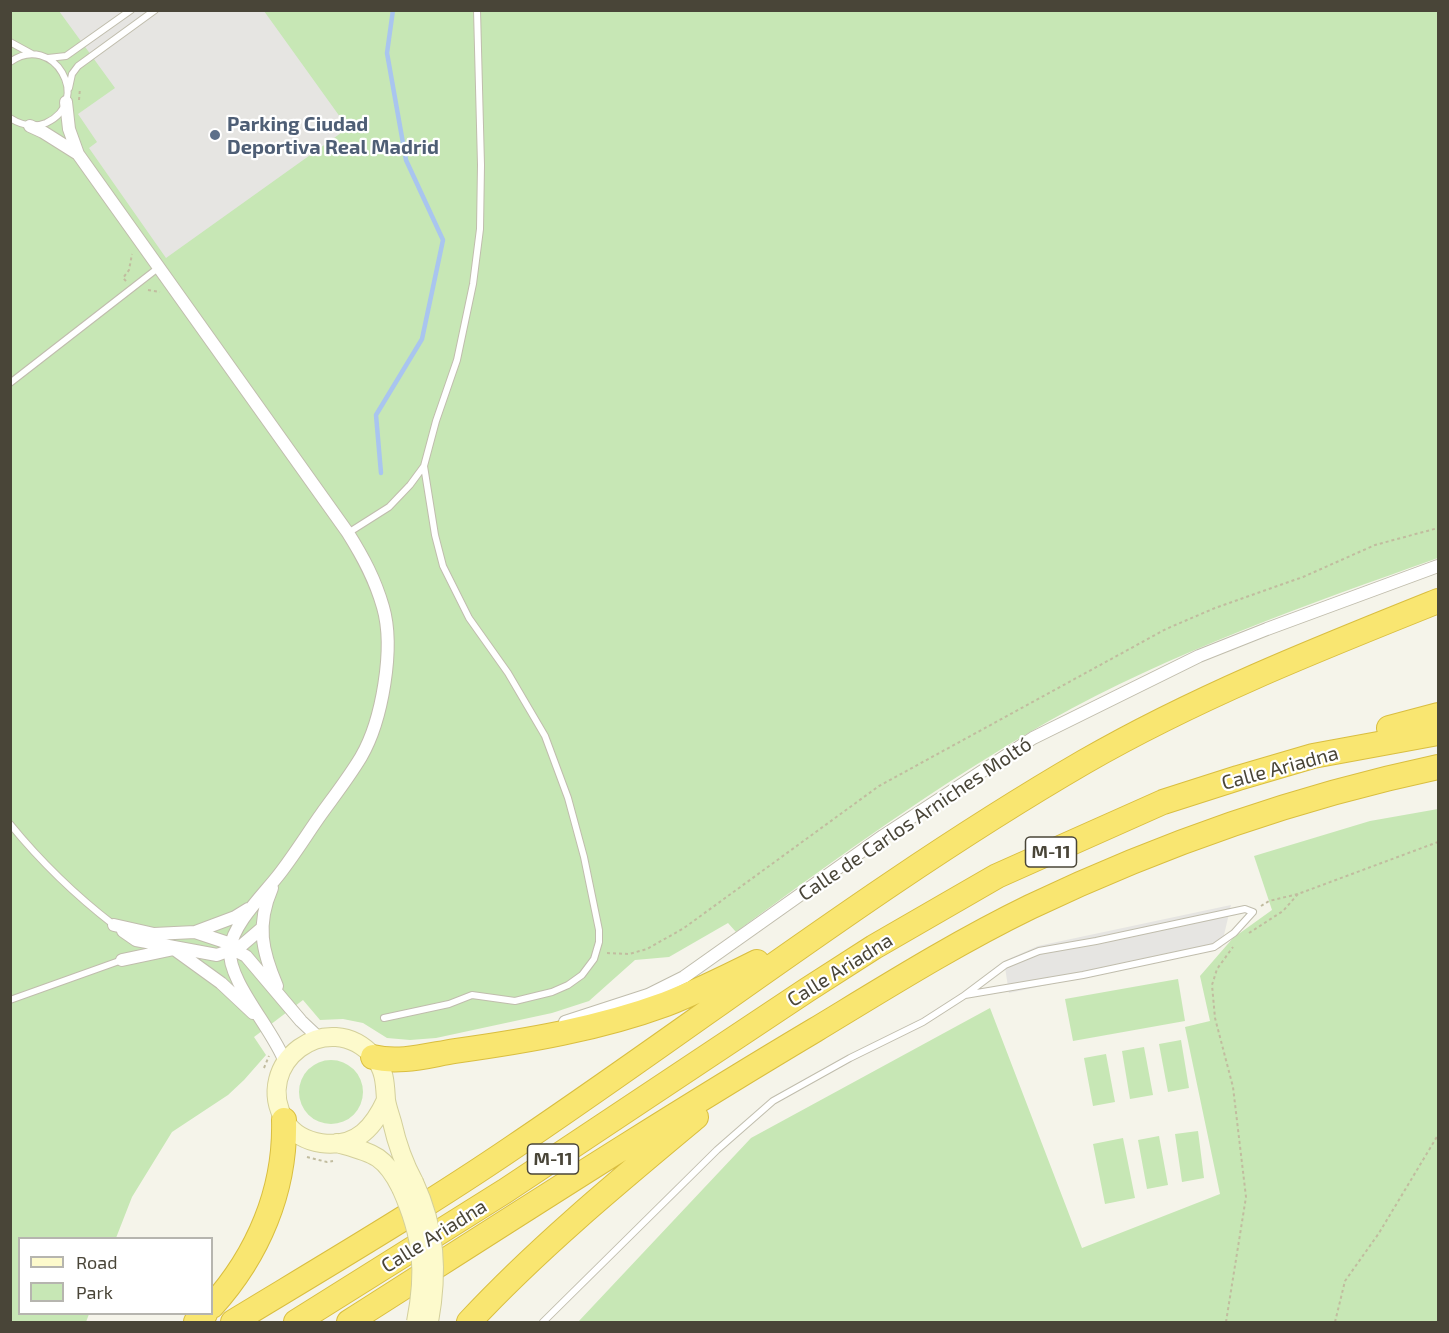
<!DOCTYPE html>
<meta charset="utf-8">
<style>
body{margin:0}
#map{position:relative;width:1449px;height:1333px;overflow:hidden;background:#f5f4ea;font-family:"Exo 2",sans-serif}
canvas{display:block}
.frame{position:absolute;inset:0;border:12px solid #494538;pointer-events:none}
.legend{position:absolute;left:18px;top:1237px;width:195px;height:78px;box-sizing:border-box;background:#fff;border:2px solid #b6b5af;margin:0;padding:8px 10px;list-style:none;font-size:18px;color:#494538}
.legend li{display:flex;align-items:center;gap:12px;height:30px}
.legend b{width:30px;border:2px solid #b6b5af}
</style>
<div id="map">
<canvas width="1449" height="1333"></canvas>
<div class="frame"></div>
<ul class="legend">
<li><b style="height:8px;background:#fdfacc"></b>Road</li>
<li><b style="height:16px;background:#c7e7b5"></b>Park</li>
</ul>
</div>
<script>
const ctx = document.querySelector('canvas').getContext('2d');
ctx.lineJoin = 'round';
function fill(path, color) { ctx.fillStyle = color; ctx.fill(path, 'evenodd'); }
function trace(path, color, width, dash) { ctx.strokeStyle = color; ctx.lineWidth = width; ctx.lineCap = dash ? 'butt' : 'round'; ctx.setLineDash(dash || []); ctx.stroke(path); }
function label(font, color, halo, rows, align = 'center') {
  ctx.font = font + ' "Exo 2",sans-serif'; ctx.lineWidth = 4.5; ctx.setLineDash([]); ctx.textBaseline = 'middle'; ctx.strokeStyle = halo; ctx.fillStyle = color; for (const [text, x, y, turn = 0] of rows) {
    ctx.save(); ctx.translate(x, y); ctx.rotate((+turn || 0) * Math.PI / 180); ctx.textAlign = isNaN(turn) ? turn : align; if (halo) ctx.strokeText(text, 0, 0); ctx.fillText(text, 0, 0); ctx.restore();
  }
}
const green = new Path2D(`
 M10,11h1428v547c-132,47 -266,94 -389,163 -109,62 -212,137 -313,211l-8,-9 -59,34 -34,3 -46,41 -37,12 -116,25 -26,2 -23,-2 -24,-15 -20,-4 -23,1 -17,-20 -49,37 12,18 -22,25 -16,15 -56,37 -40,65 -16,41h-96v76h69l-3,8h-75z
 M1438,809v513h-860l173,-184 239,-130 92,240 138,-54 -35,-167 25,-6 -10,-45 33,-38 39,-28 -18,-54 116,-35z
 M1178,979l7,42 -112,20 -8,-42z
 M1181,1040l8,48 -21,4 -9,-48z
 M1144,1047l9,48 -23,4 -8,-48z
 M1106,1054l9,48 -22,4 -9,-48z
 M299 1092a32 32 0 1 1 64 0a32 32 0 1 1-64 0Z
 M1198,1131l6,47 -22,4 -7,-48z
 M1159,1136l9,49 -21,4 -9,-49z
 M1123,1138l12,60 -30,6 -12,-60z`);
const parking = new Path2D(`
 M59,11h205l84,117 -182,130 -77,-110 8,-6 -19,-28 37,-26z
 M1231,905l-10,43 -212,45 -5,-32 34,-15z`);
const stream = new Path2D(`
 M381,473l-5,-58 46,-76 21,-99 -37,-80 -19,-107 6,-43`);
const path = new Path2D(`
 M79,100l1,-12
 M126,281l-3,-3 6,-8 3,-16
 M148,290l12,2
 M1261,906l8,-5 29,-7 140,-52
 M1249,933l34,-22 15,-17
 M607,953l22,1 18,-5 37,-21 195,-142 287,-157 49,-21 88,-31 72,-32 63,-17
 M264,1068l5,-12
 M307,1157l20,5 6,-1
 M1226,1322l20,-125 -13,-110 -18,-69 -3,-33 5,-16 16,-22
 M1335,1322l10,-41 34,-48 59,-98`);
const lane = new Path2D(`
 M10,42l22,12
 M48,58l18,-2 65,-46
 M10,62c43,-31 84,39 36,61 -13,5 -25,2 -36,-5
 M69,88l3,-14 6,-8 77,-56
 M10,383l148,-115
 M348,533l41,-26 21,-22 14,-19
 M10,824c31,38 65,71 104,101
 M1245,909l8,3 -19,21 -20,14 -131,28 -118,20 40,-30 34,-14 57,-10z
 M10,1000l112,-40
 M384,1018l65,-14 23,-9 43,6 37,-9 16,-7 14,-10 12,-16 5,-17v-12l-15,-73 -16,-59 -23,-62 -37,-63 -39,-55 -26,-52 -8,-31 -11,-69 12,-45 21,-61 16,-76 7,-55 1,-64 -4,-155
 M543,1322l174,-172 56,-49 77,-43 73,-36 42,-27`);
const street = new Path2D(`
 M66,102l3,27 9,25 270,379c15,24 27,46 35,74 12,41 -1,114 -22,150 -12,20 -26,38 -39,56 -15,21 -29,44 -45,64 -15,19 -44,47 -47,72 -3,32 43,80 55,113
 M30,126l13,6 35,22
 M272,888c-16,37 -10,63 5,98
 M114,925l40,9 41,-2 30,10 5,6 16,8 55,65 18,17
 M123,931l13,9 81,15 24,-9 21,-18
 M195,932l40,-15 13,-8
 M122,960l52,-11 47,34 32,30
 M565,1022l83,-27 36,-18 199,-141 150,-98 166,-82 68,-27 171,-63`);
const secondary = new Path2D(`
 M386,1100c-6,13 -12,24 -23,33 -22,18 -63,13 -78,-12 -34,-57 43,-116 89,-64 11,13 11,27 12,43 1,7 4,15 6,22 5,22 11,40 22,60
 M337,1143c35,10 47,11 64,45`);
const highway = new Path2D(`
 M1389,728l49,-13
 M373,1057c26,7 56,-2 82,-6 71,-10 143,-22 211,-47 31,-12 61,-27 91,-42
 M212,1306c46,-51 74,-116 72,-186
 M196,1322l9,-8
 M233,1322c94,-57 191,-114 282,-176 190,-128 371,-269 569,-384 113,-65 234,-113 354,-161
 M296,1322l209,-131 302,-201 67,-43 123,-71 166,-74 75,-24 75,-22 125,-23
 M349,1322c154,-98 308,-198 466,-292 71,-43 141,-87 215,-123 130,-62 267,-110 408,-140
 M469,1322c69,-74 149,-140 227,-205`);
const secondaryBridge = new Path2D(`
 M414,1182c22,47 24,90 15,140
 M401,1188c22,49 25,83 15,134`);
const markers = [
 [215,135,6,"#5c6f8a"]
];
const shields = [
 [1051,852,51],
 [553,1159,51]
];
const shieldNames = [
 ["M-11",1051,852],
 ["M-11",553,1159]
];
const serviceNames = [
 ["Parking Ciudad",227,124],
 ["Deportiva Real Madrid",227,147]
];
const streetNames = [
 ["Calle Ariadna",1280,768,-15],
 ["Calle de Carlos Arniches Moltó",915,819,-34],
 ["Calle Ariadna",840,970,-32],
 ["Calle Ariadna",434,1236,-32]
];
fill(green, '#c7e7b5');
fill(parking, '#e6e5e2');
trace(stream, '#a9c5ef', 4.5);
trace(lane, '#c0bdad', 8);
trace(street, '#c0bdad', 14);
trace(secondary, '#d3cf9b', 20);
trace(highway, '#d9be40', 26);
trace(path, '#c1bc9f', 2, [3, 3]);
trace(lane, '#fff', 6);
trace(street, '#fff', 12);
trace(secondary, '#fdfacc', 18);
trace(highway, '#f9e671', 24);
trace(secondaryBridge, '#d3cf9b', 20, []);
trace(secondaryBridge, '#fdfacc', 18);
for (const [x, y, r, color] of markers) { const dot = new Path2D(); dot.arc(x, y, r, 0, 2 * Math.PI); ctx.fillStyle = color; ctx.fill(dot); trace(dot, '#fff', 2); }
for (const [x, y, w] of shields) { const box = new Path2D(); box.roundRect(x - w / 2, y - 15, w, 30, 4.5); ctx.fillStyle = '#fff'; ctx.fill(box); trace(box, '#494538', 1.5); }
label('bold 18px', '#494538', null, shieldNames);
label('bold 20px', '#4e5e75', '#fff', serviceNames, 'left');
label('20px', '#494538', '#fff', streetNames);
</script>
